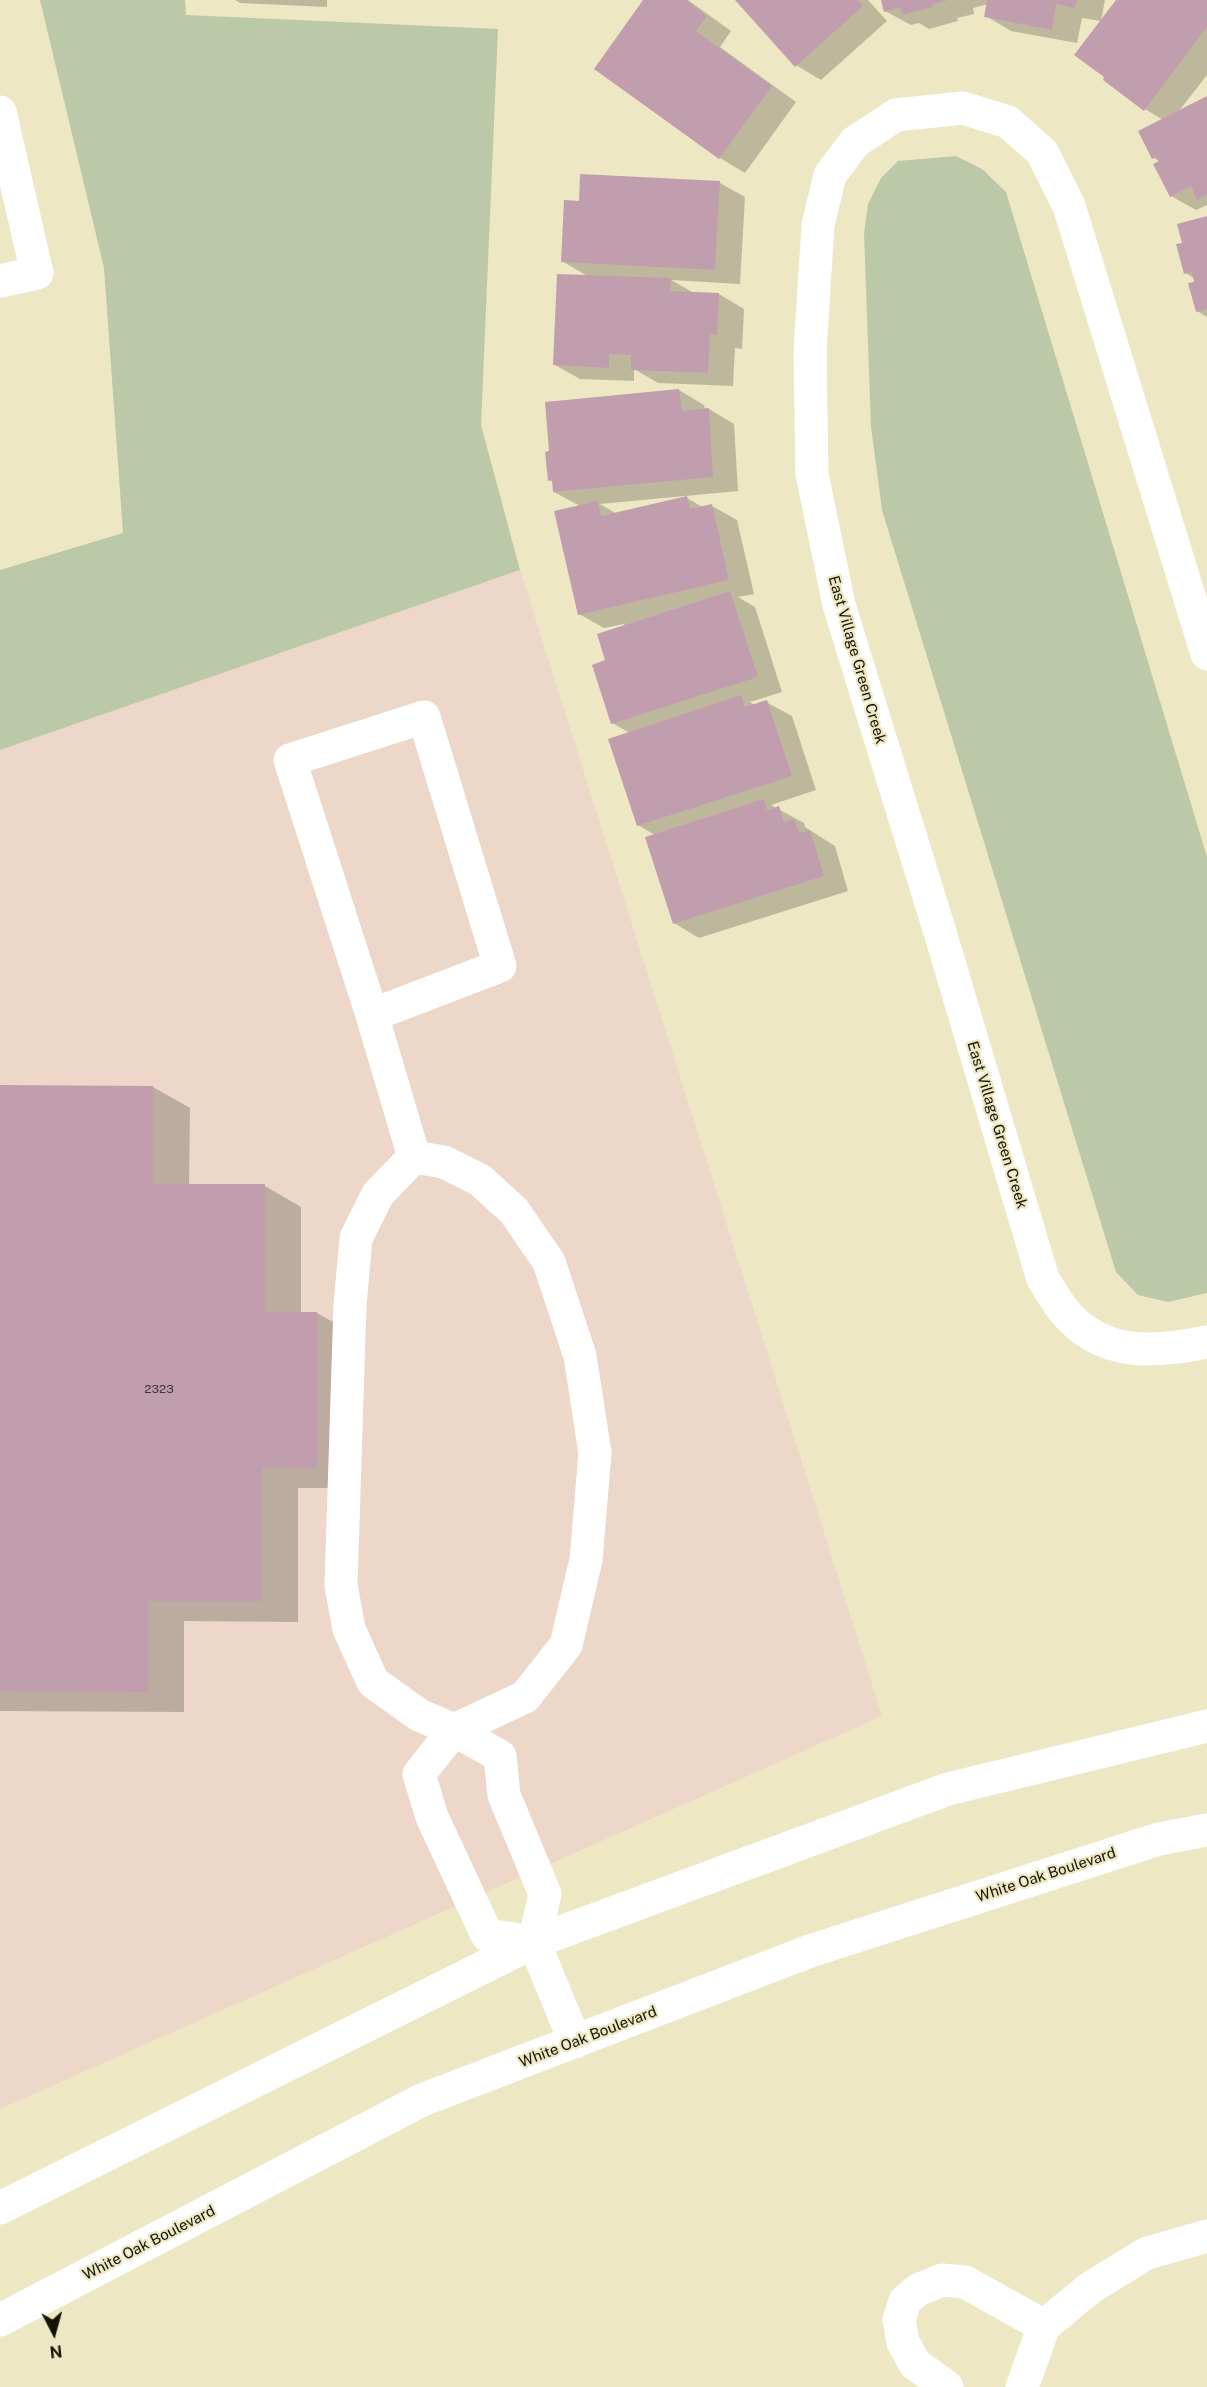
<!DOCTYPE html>
<style>
body{margin:0}
#map{position:relative;width:1207px;height:2387px;overflow:hidden;background:#ede7c3;font-family:"Public Sans",sans-serif}
canvas{display:block}
.north{position:absolute;left:24px;top:2303px;width:60px;height:60px;-webkit-text-stroke:4px #ede7c3;paint-order:stroke;rotate:174deg;font-size:16px;font-weight:700;line-height:24px;text-align:center;color:#141205}
.north::after{content:'';display:block;margin:auto;width:21px;height:27px;background:#141205;clip-path:polygon(50% 0,100% 100%,50% 72%,0 100%)}
</style>
<div id="map">
<canvas width="1207" height="2387"></canvas>
<div class="north">N</div>
</div>
<script>
const ctx = document.querySelector('canvas').getContext('2d');
ctx.lineJoin = 'round';
function fill(path, color) { ctx.fillStyle = color; ctx.fill(path, 'evenodd'); }
function trace(path, color, width, dash) { ctx.strokeStyle = color; ctx.lineWidth = width; ctx.lineCap = dash ? 'butt' : 'round'; ctx.setLineDash(dash || []); ctx.stroke(path); }
function label(font, color, halo, rows, align = 'center') {
  ctx.font = font + ' "Public Sans",sans-serif'; ctx.lineWidth = 4.5; ctx.setLineDash([]); ctx.textBaseline = 'middle'; ctx.strokeStyle = halo; ctx.fillStyle = color; for (const [text, x, y, turn = 0] of rows) {
    ctx.save(); ctx.translate(x, y); ctx.rotate((+turn || 0) * Math.PI / 180); ctx.textAlign = isNaN(turn) ? turn : align; if (halo) ctx.strokeText(text, 0, 0); ctx.fillText(text, 0, 0); ctx.restore();
  }
}
const education = new Path2D(`
 M520,570l362,1146 -882,393v-1359z`);
const green = new Path2D(`
 M40,0h145l1,15 312,14 -17,396 39,145 -520,180v-180l123,-37 -19,-265z
 M956,156l26,13 24,23 201,665v436l-39,9 -30,-7 -22,-23 -234,-762 -11,-83 -7,-194 4,-29 13,-26 17,-17z`);
const shadow = new Path2D(`
 M235,0h92v7l-87,-4z
 M645,0h43l43,31 -11,16 76,55 -51,71 -25,-15 -124,-89z
 M737,0h131l19,21 -66,59 -25,-15z
 M883,0h222l-4,21 -19,-3 -5,25 -66,-12 -25,-15 2,-12 -15,4 1,6 -17,4 1,3 -29,8 -10,-6 -8,2 -26,-14z
 M1118,0h89v75l-28,36 28,-13v107l-11,5 -25,-14 -11,-34 -6,-4 9,-38 -18,-11z
 M582,176l138,7 25,14 -5,87 -69,-4 23,13 25,1 25,15 -2,40 -7,-1 -2,38 -75,-3 -24,-14v12l-54,-2 -25,-14 34,-88 -27,-16 18,-58z
 M1207,217v100l-10,-6 -2,-32 -9,-6 -2,-29z
 M679,390l25,15 1,5 4,-1 25,15 4,67 -138,13 17,10 70,-16 17,10 8,-2 25,14 17,74 -16,3 17,10 27,85 -32,10 5,3 11,-3 26,14 24,74 -45,15 33,18 1,4 30,19 13,45 -149,47 -25,-15 -19,-88 -17,-10 -8,-92 -18,-10 12,-99 -20,4 -25,-14 1,-108 -26,-14 -1,-10 -4,-2z
 M0,1086l153,1 37,21 -1,78h76l36,21v106h16l37,21 -1,154h-55v134l-114,-1v91l-184,-1z`);
const building = new Path2D(`
 M643,0h43l21,16 -11,15 76,55 -53,73 -125,-90z
 M735,0h123l5,6 -68,61z
 M881,0h65v1l-14,3 1,3 -31,8 -2,-8 -16,5z
 M987,0h90l-2,8 -19,-4 -4,26 -68,-13z
 M1116,0h91v27l-63,84 -41,-31 1,-3 -30,-22z
 M1207,96v99l-10,5 -6,-14 -21,11 -17,-33 6,-3 -2,-4 -5,2 -14,-28z
 M580,174l140,7 -5,89 -154,-8 3,-62 15,1z
 M1207,216v93l-11,3 -8,-29 6,-1 -2,-10 -8,2 -8,-30 6,-1 -5,-19z
 M557,274l114,4 -1,13 49,2 -2,42 -7,-1 -2,39 -77,-3v-15l-22,-1v14l-56,-3z
 M679,389l3,22 27,-3 4,69 -160,15 -1,-12 -4,1 -3,-29 4,-1 -4,-49z
 M687,496l3,13 22,-5 17,76 -151,35 -24,-104 44,-10 3,15z
 M730,591l28,86 -147,47 -19,-59 13,-5 -8,-26z
 M741,695l4,12 22,-7 25,76 -155,50 -29,-87z
 M764,799l3,11 12,-4 5,16 10,-3 5,14 11,-3 14,46 -151,48 -28,-87z
 M0,1085l153,1v98h112v128h52v156l-55,-1v134h-114v91l-148,-1z`);
const minor = new Path2D(`
 M0,112l37,161 -37,8
 M1207,654l-138,-448 -27,-54 -34,-30 -45,-14 -67,7 -41,27 -25,33 -12,50 -8,127 2,122 27,131 100,324 104,350c7,11 13,22 21,32 38,46 90,42 143,31
 M372,1015l128,-49 -76,-249 -134,43 82,255 42,142
 M414,1157l30,5 36,18 34,31 35,51 31,94 15,97 -9,107 -20,85 -41,52 -71,33 -35,-15 -46,-33 -24,-53 -8,-44 9,-280 6,-67 22,-44z
 M534,1942l-47,-7 -55,-118 -13,-43 35,-44 46,26 4,39 41,99 -11,48 41,100
 M0,2208l534,-266 414,-153 259,-63
 M0,2320l422,-220 388,-149 349,-112 48,-9
 M947,2387l-32,-23 -12,-22 -4,-22 6,-19 13,-11 24,-10 23,2 79,44
 M1022,2387l22,-61 46,-38 57,-35 60,-17`);
const numberNames = [
 ["2323",159,1389]
];
const streetNames = [
 ["East Village Green Creek",857,660,74],
 ["East Village Green Creek",997,1125,73],
 ["White Oak Boulevard",1046,1875,-18],
 ["White Oak Boulevard",588,2037,-21],
 ["White Oak Boulevard",149,2243,-27]
];
fill(education, '#ecd7c9');
fill(green, '#bcc9a8');
fill(shadow, '#0003');
fill(building, '#c19eae');
trace(minor, '#fff', 33);
label('12px', '#3f352f', null, numberNames);
label('15px', '#141205', '#ede7c3', streetNames);
</script>
